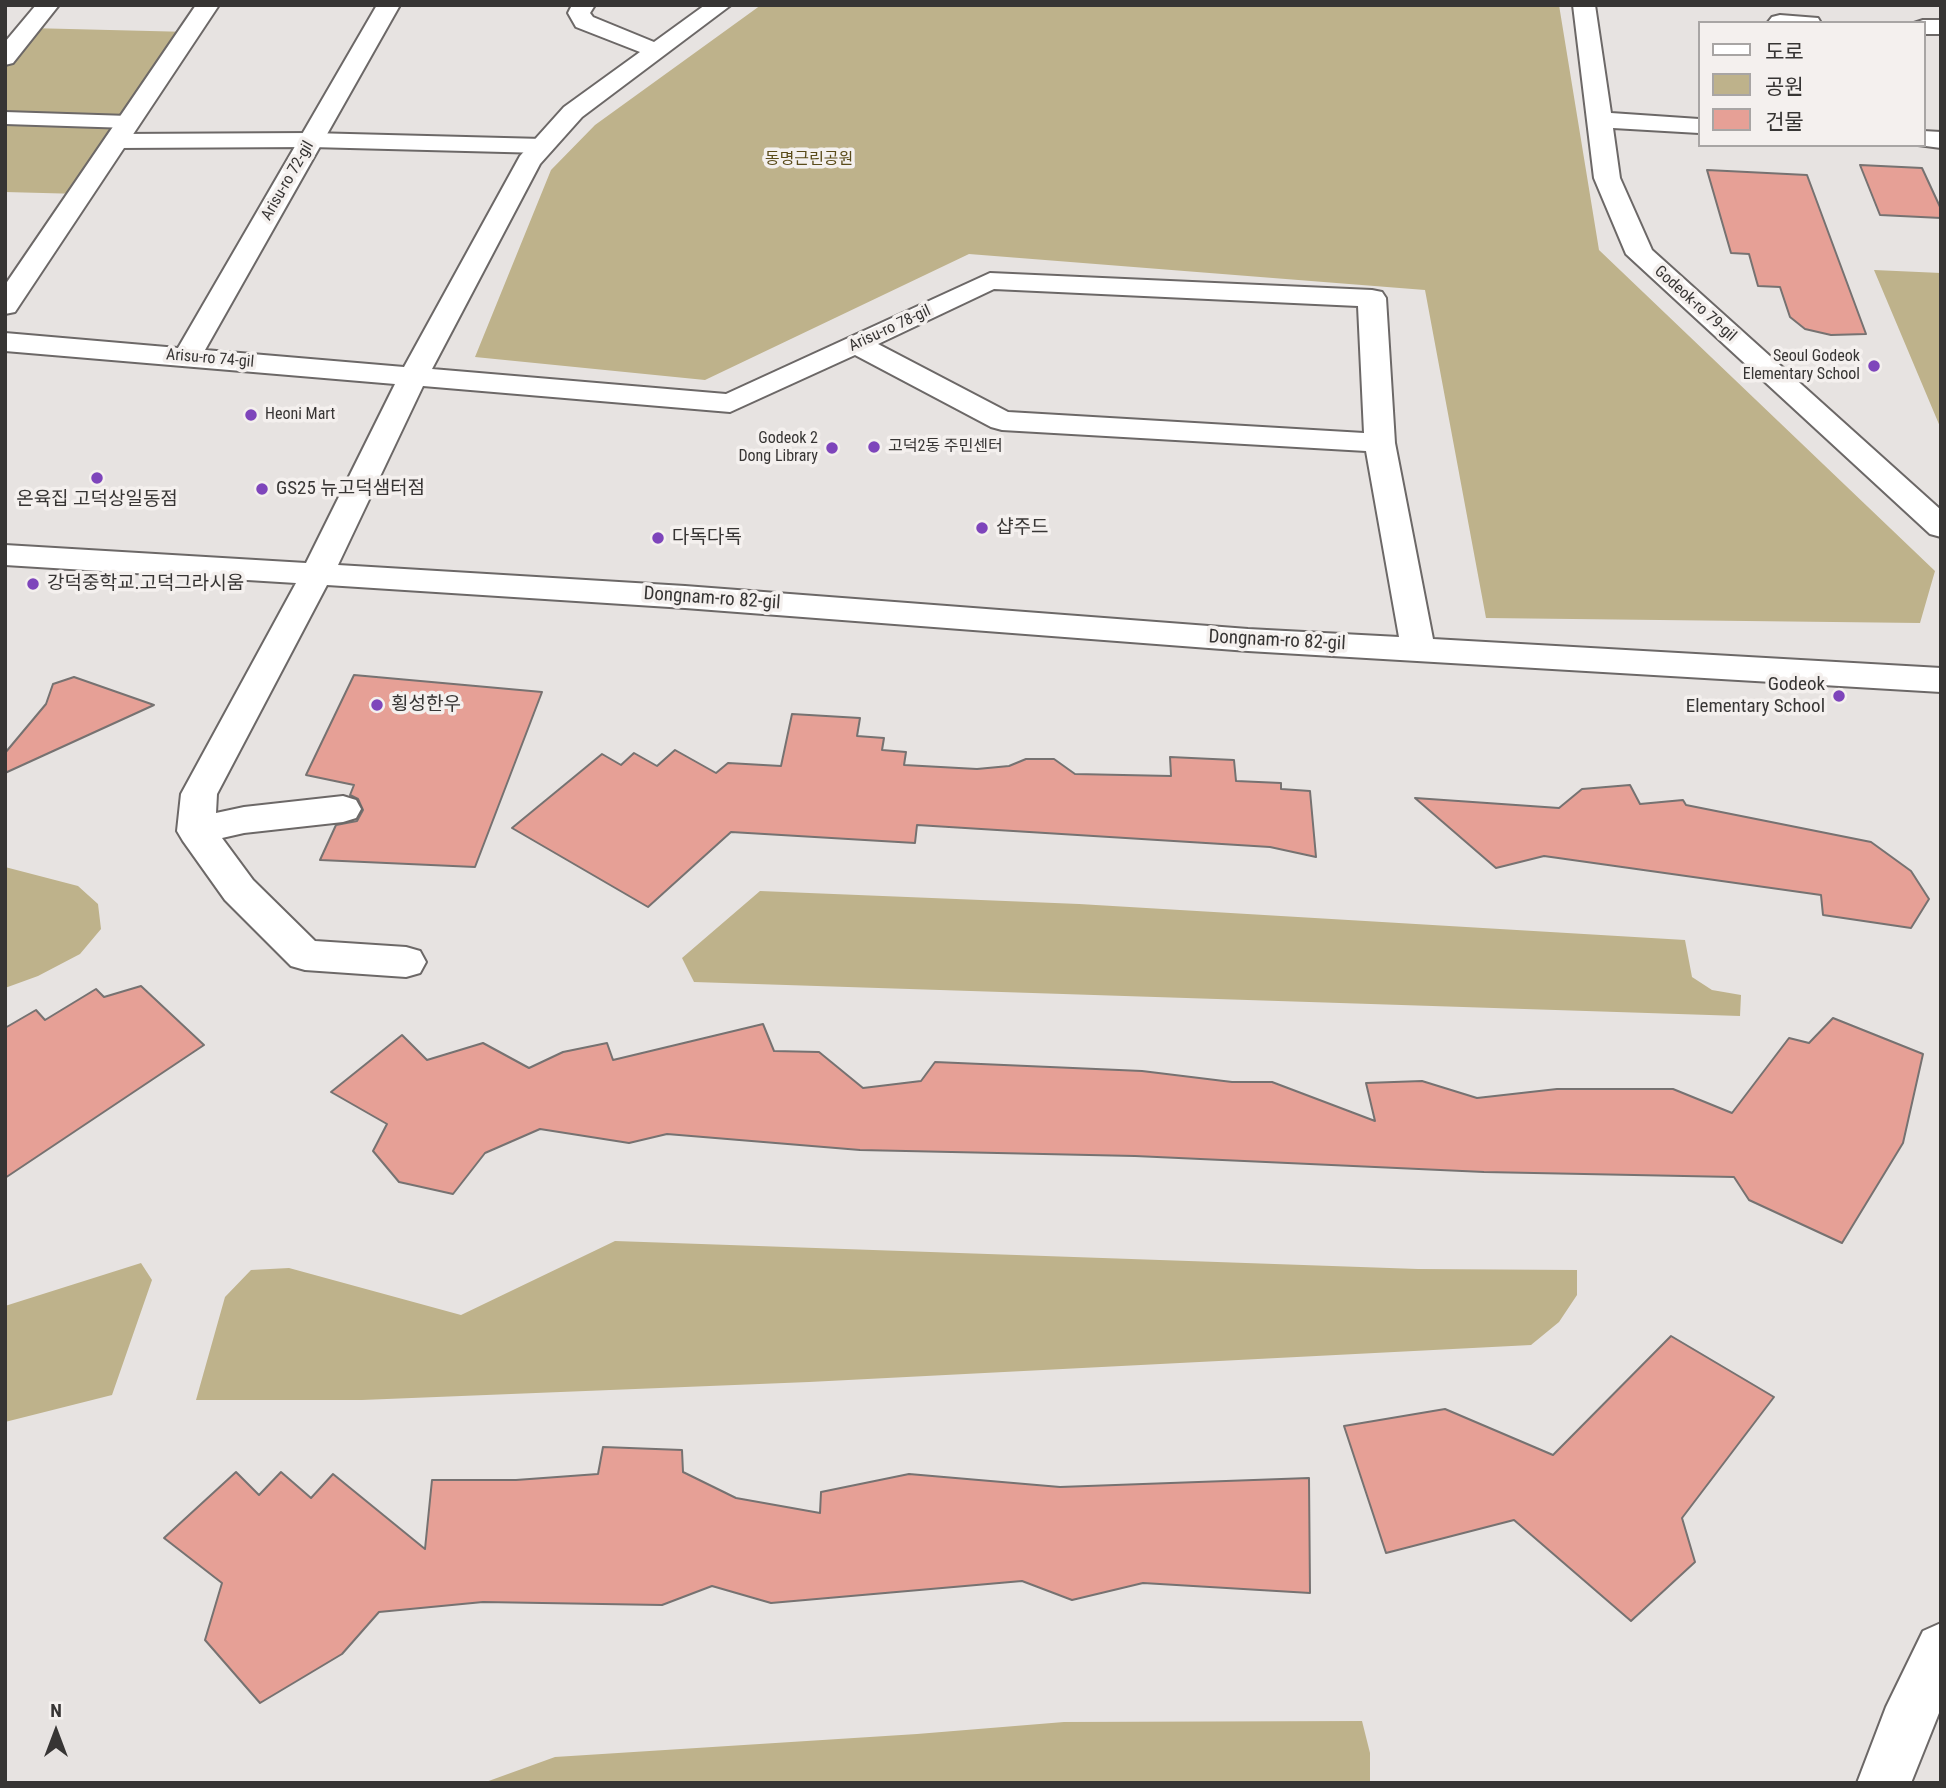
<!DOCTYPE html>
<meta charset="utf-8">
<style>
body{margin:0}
#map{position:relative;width:1946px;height:1788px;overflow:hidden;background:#e7e3e1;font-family:"Roboto Condensed","Noto Sans KR",sans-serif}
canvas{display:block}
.frame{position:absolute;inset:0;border:7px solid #373534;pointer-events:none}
.legend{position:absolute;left:1698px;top:21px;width:228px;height:126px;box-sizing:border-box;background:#f4f0ee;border:2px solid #a8a5a4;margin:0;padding:9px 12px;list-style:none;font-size:21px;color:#373534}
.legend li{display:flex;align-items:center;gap:14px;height:35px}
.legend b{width:35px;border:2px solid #a8a5a4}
.north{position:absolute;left:21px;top:1697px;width:70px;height:70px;-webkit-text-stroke:5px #f4f0ee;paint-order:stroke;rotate:0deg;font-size:19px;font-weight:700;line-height:28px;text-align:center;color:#373534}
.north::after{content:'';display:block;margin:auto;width:24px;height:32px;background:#373534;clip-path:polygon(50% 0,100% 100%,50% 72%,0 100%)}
</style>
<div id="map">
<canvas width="1946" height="1788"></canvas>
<div class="frame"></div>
<ul class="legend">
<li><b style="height:9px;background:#fff"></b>도로</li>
<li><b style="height:19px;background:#beb28b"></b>공원</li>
<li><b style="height:19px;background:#e6a096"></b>건물</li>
</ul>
<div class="north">N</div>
</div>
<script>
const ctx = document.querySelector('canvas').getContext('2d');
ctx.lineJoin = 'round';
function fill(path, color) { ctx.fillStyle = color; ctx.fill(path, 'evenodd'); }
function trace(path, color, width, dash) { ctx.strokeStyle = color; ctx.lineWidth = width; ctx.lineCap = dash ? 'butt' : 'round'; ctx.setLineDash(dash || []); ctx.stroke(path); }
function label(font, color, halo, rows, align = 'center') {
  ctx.font = font + ' "Roboto Condensed","Noto Sans KR",sans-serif'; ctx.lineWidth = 7; ctx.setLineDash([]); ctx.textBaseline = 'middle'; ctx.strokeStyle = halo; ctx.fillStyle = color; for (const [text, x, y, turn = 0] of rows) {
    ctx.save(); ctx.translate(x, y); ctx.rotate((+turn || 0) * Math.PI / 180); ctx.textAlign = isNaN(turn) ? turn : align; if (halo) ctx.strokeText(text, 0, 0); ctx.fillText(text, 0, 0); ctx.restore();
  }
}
const green = new Path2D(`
 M761,5h798l40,245 336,321 -15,52 -434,-5 -61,-328 -456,-36 -264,126 -230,-23 76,-187 44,-45z
 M29,28l161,4 -109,162 -76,-2v-134z
 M1874,270l67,3v156z
 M5,867l73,19 20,18 3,25 -21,25 -42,22 -33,12z
 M760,891l319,13 606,36 7,37 20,13 29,5 -1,21 -1046,-34 -12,-24z
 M615,1241l803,28 159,1v25l-18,27 -28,23 -722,37 -447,18h-166l29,-103 26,-27 38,-2 172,47z
 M141,1263l11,17 -40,115 -107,27v-116z
 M1362,1721l8,32v30h-887l72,-26 362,-23 147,-12z`);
const building = new Path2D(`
 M1860,165l62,3 19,41v9l-61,-3z
 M1707,170l100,5 59,159 -35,1 -26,-6 -15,-12 -10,-30 -22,-1 -9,-32 -18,-1z
 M354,675l188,17 -67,175 -155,-7 16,-35 21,-4 6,-11 -5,-11 -8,-4 4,-10 -48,-10z
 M74,677l80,28 -149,68v-20l41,-49 7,-20z
 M792,714l68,4 -3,18 27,2 -2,12 24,2 -2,13 73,4 32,-3 17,-7h28l21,15 96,2 -1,-19 64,3 2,21 45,2v6l29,2 6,66 -46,-10 -353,-22 -2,18 -184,-11 -83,75 -136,-79 90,-74 19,11 13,-12 23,13 18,-16 41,23 12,-10 53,3z
 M1630,785l10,19 43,-4 3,5 185,37 40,29 18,28 -18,29 -88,-13 -2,-20 -277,-39 -48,12 -81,-70 144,10 23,-19z
 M141,986l63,59 -199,133v-150l31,-18 9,10 51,-31 8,8z
 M1833,1018l90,36 -20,89 -61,100 -93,-43 -15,-23 -250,-5 -349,-16 -275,-6 -193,-16 -38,9 -89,-14 -55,24 -32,41 -54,-12 -26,-31 14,-27 -56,-32 71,-57 25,25 56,-17 46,25 34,-16 44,-9 6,17 150,-36 11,27 45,1 44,36 58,-7 14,-19 207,9 90,11h40l103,39 -9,-38 56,-2 55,17 80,-9h116l59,24 57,-75 20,5z
 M1671,1336l103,61 -92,121 13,44 -64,59 -117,-101 -128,33 -42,-127 101,-17 108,46z
 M603,1447l79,3 1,22 53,26 84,15 1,-21 88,-18 151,13 249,-9 1,115 -167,-10 -71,17 -50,-19 -251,22 -59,-17 -50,19 -179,-3 -104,10 -37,42 -82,49 -55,-63 17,-57 -58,-45 72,-66 23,23 22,-23 30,26 22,-24 92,75 7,-69h84l82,-6z`);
const service = new Path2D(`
 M5,112l124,4 8,1 3,5 -3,5 -8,1 -124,-4z
 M311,133l232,6 8,2 3,5 -3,5 -8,2 -232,-6 -194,1 -8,-2 -3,-5 3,-5 8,-2z`);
const minor = new Path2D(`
 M36,5h23l-46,58 -8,2v-23z
 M196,5h23l-204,307 -10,2v-29z
 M377,5h23l-195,345 199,17 116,-211 44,-49 76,-55 -64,-25 -8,-14 4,-8h23l-5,8 3,4 61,25 51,-37h26l-149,112 -42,47 -108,205 294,25 264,-121 382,17 10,2 4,6 9,145 38,196 508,29v24l-693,-41 -563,-43 -358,-23 -110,209 -1,19 28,-6 99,-11 13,4 5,9 -5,9 -13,4 -99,11 -22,5 31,42 62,61 91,6 14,4 6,11 -6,11 -14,4 -101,-7 -14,-4 -66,-66 -42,-59 -6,-10 4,-37 115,-211 -291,-18v-20l301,18 89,-179 -390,-33v-18l173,15zM994,289l364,17 6,127 -356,-21 -130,-68zM855,355l136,72 11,3 364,21 33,186 -151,-8 -563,-43 -347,-21 85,-179 307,26z
 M1573,5h22l16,108 88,6v14l-86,-5 7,50 32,72 289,260v27l-11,-3 -304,-280 -32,-76z
 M1780,15l38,3 3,5 -53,-1 4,-5z
 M1923,20h18v14h-18v-11h-9z
 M1923,131l18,1v16l-23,-3h5z
 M1941,1623v85l-30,75h-54l29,-76 37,-76z`);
const markers = [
 [1874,366,7,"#7e45bb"],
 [251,415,7,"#7e45bb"],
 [874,447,7,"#7e45bb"],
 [832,448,7,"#7e45bb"],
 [97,478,7,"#7e45bb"],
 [262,489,7,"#7e45bb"],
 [982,528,7,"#7e45bb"],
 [658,538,7,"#7e45bb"],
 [33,584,7,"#7e45bb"],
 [1839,696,7,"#7e45bb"],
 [377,705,7,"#7e45bb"]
];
const farParknames = [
 ["동명근린공원",809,160]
];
const farStreetnames = [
 ["Arisu-ro 72-gil",288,181,-60],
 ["Godeok-ro 79-gil",1695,304,42],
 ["Arisu-ro 78-gil",890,329,-25],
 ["Arisu-ro 74-gil",210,359,5]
];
const farPoinames = [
 ["Seoul Godeok",1860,357],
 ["Elementary School",1860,375],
 ["Heoni Mart",265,415,"left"],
 ["Godeok 2",818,439],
 ["Dong Library",818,457],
 ["고덕2동 주민센터",888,447,"left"]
];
const poiNames = [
 ["GS25 뉴고덕샘터점",276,489],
 ["온육집 고덕상일동점",97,500,"center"],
 ["샵주드",996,528],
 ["다독다독",672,538],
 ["강덕중학교.고덕그라시움",47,584],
 ["Godeok",1825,685,"right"],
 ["Elementary School",1825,707,"right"],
 ["횡성한우",391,705]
];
const streetNames = [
 ["Dongnam-ro 82-gil",712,599,4],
 ["Dongnam-ro 82-gil",1277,641,3]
];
fill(green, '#beb28b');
fill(building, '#e6a096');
trace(building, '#767271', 2);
trace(service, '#6c6867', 4);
trace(minor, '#6c6867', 4);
fill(service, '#fff');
fill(minor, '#fff');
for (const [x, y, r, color] of markers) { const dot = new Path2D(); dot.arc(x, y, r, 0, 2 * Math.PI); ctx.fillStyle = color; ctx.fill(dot); trace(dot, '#f4f0ee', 2.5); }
label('16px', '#5a4b1a', '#f4f0ee', farParknames);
label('16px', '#373534', '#f4f0ee', farStreetnames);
label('16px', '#373534', '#f4f0ee', farPoinames, 'right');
label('19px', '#373534', '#f4f0ee', poiNames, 'left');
label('19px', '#373534', '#f4f0ee', streetNames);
</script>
